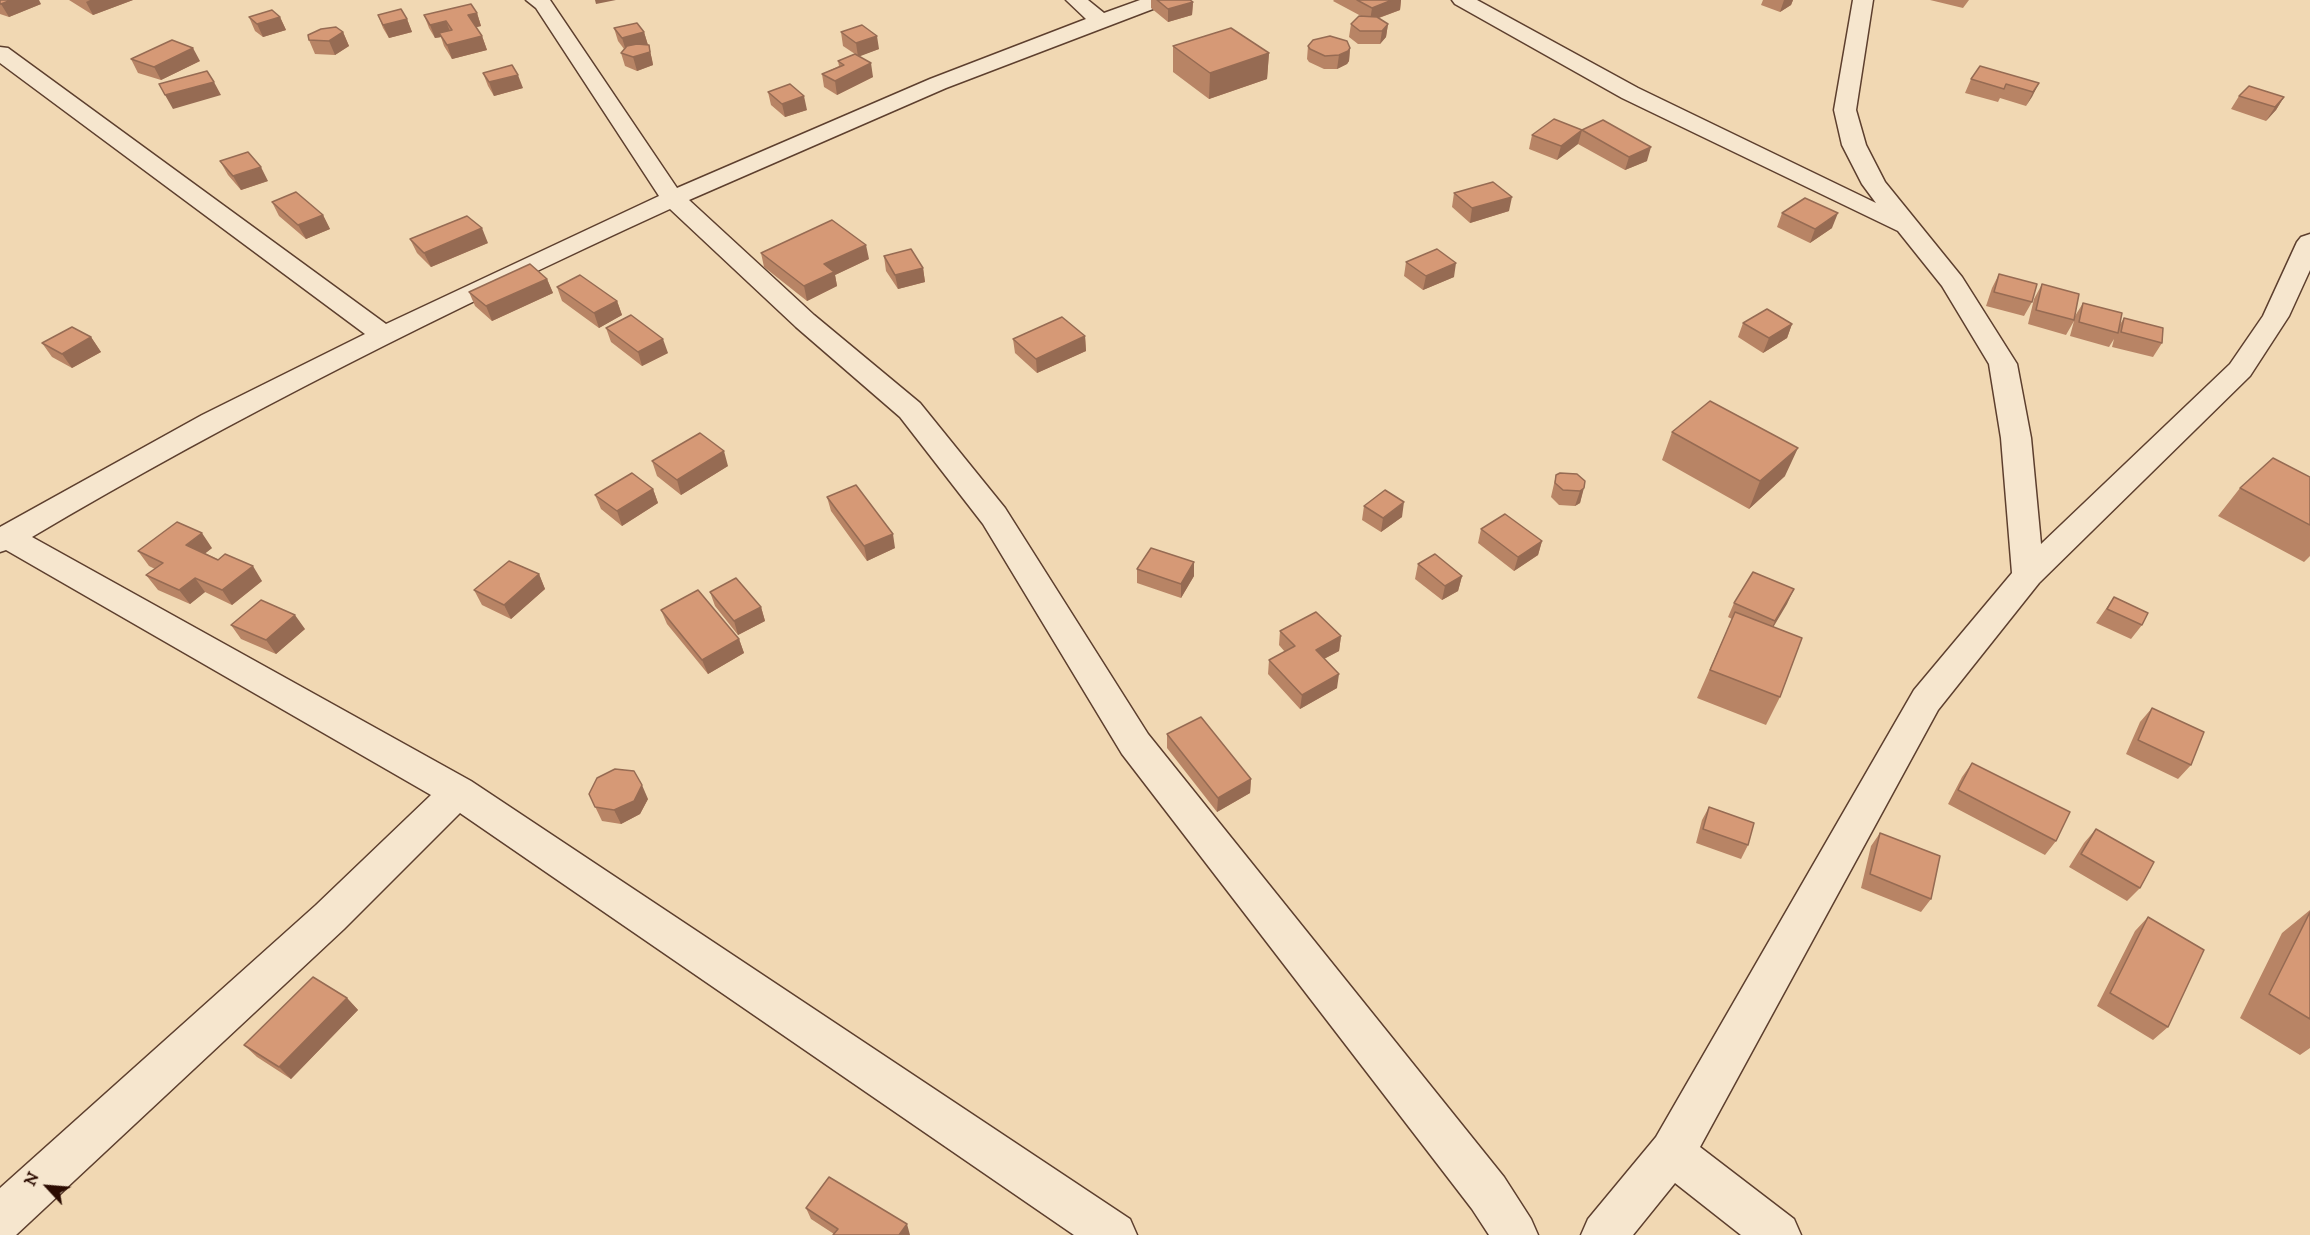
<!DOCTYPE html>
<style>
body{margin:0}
#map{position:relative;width:2310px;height:1235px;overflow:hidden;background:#f1d8b3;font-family:"IM FELL DW Pica",serif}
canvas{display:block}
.north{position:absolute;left:18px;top:1157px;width:60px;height:60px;-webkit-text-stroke:4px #f6e6ce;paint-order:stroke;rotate:296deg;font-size:16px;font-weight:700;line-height:24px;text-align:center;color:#2c0c01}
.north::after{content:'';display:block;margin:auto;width:21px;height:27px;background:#2c0c01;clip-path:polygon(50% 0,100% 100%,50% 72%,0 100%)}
</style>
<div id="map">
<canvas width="2310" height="1235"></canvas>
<div class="north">N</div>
</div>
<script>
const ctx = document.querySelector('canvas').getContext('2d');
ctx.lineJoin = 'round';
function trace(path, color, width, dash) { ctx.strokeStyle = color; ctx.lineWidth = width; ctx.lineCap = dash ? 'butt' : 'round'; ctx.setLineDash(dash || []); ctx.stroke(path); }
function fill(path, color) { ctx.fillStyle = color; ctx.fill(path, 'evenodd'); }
const street = new Path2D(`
 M526,0h24l127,188 253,-109 156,-60 -20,-19h22l16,13 36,-13h29l-3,4 -220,84 -257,112 125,115 106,88 85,105 143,226 356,443 27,42 7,16h-49l-17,-26 -350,-455 -139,-230 -83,-107 -104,-90 -126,-118c-218,100 -432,206 -638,328l439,244 659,438 7,16h-63l-614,-422 -116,116 -328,306h-16v-47l316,-283 115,-110 -425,-245 -6,2v-25l202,-112 163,-81 -365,-271v-16l8,1 378,276 273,-128 -123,-188z
 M1452,0h25l161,88 238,115 -14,-19 -20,-39 -8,-35 19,-110h20l-17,110 10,35 19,37 77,95 55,87 14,74 10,106 189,-180 33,-48 34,-74 4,-5 9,-3v36l-21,46 -39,60 -211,207 -101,127 -238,437 94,72 7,16h-60l-66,-52 -42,52h-52l7,-16 68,-82 258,-447 98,-117 -11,-135 -12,-74 -47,-78 -44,-55 -276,-133 -167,-94z`);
const wall = new Path2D(`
 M0,0l41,4 -32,13 -9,-3z
 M69,0h64l-40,15z
 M1151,0h39l3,2 -1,13 -24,7 -17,-14z
 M1334,0h67l-1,10 -21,8 9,6 -2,13 -6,7h-22l-9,-7 2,-13 10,-8 -28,-15z
 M1763,0h30l-2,5 -11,7 -19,-7z
 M1930,0h39l-6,8z
 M477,13l4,13 -5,1 6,9 5,14 -35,9 -8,-13 -3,-9 -6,1 -6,-10 -5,-13z
 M378,15l29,4 5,13 -23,6 -6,-10z
 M249,17h31l6,13 -23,7 -8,-6z
 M614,28l30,4 8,27 1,6 -16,6 -12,-5 -4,-13 3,-4 -6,-8z
 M343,32l6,14 -14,9 -20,-1 -6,-14z
 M841,32l38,17 -20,7 14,21 -36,18 -13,-8 -2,-13 17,-8 -1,-5 17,-7 -12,-8z
 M1173,46l96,7 -2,26 -58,20 -36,-27z
 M1308,46l42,2 -1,13 -2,3 -10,5h-13l-15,-7 -2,-3z
 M131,59l69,2 -39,19 -23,-7z
 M483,73l40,15 -29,8 -6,-10z
 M1971,79l68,4 -13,23 -26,-8 -2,4 -33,-9z
 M768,92l39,18 -22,7 -14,-12z
 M2239,96l45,1 -8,13 -10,11 -35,-12z
 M1582,130l-4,14 -21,16 -28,-11 3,-14z
 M1582,130l65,31 -22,9 -47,-26z
 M220,161l48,20 -27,9 -13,-15z
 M1454,193l55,18 -39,12 -18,-16z
 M272,202l51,13 7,14 -24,10 -27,-23z
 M1782,213l50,15 -22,15 -33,-16z
 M410,239l78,4 -57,24 -14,-14z
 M761,253l108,6 -34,16 2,11 -30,15 -43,-34z
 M884,256l39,12 2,14 -27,7 -12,-18z
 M1406,262l48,15 -31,13 -19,-14z
 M1999,274l33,28 -8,14 -38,-10 6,-18z
 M547,279l6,14 -61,28 -17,-15 -6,-14z
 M2042,284l33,32 8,-13 36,23 5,-8 38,25 -9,14 -41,-10 2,-8 -5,8 -39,-11 4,-15 -8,14 -38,-11 6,-25z
 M557,287l60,14 5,14 -23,13 -37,-27z
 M1743,323l49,1 -5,14 -24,15 -25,-16z
 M606,328l62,25 -26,13 -31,-24z
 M1085,336l1,15 -49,22 -22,-20 -2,-14z
 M91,337l10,15 -29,16 -20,-11 -10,-14z
 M1672,432l113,44 -36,33 -87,-49z
 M652,461l76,5 -47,29 -24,-19z
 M1556,475l29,6 -5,22 -5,3 -16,-1 -8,-8z
 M2310,477v79l-6,6 -86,-46 22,-28z
 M653,489l5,14 -36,23 -21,-17 -6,-14z
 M827,497l68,51 -28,13 -36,-50z
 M1364,506l38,11 -21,15 -19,-12z
 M1481,529l61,12 -4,14 -24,16 -36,-28z
 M212,548l-7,5 57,28 -30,24 -27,-13 -15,12 -32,-14 -12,-15 9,-6 -6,-3 -11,-15z
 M1418,564l44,12 -4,15 -16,9 -27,-21z
 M1137,569l57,7 -13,22 -44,-15z
 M539,574l6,15 -34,30 -29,-14 -8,-15z
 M1794,589l-21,38 7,70 -14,28 -69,-27 35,-79 -4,-2 6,-14z
 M710,592l51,15 4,14 -27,14 -23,-29z
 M2114,597l28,28 -11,14 -35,-16z
 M661,610l78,29 5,14 -36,21 -41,-50z
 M231,625l74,4 -29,25 -35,-15z
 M1280,631l61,5 -2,15 -15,8 13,29 -37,21 -32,-35 1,-14 16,-8 -6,-7z
 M2152,708l39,57 -13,14 -52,-25 14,-32z
 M1167,734l84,45 -1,14 -33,19 -50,-64z
 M1972,763l84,78 -11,14 -97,-51 14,-27z
 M589,794l59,5 -8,15 -19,10 -19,-3z
 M1709,807l39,38 -7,14 -45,-16 6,-23z
 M2096,829l44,59 -13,13 -58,-34 15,-24z
 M1880,833l51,66 -10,13 -60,-24 10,-42z
 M2310,910v138l-10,7 -60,-37 42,-85z
 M2148,917l20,110 -15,13 -56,-34 38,-75z
 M347,998l11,12 -67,69 -34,-22 -13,-12z
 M806,1208l104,27 -76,-1 -23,-15z`);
const shadedWall = new Path2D(`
 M11,0h28l2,4 -32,13 -8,-13z
 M90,0h43l-40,15 -7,-13z
 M595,0h21l-20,4z
 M1392,0h9l-1,10 -30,11 2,-13z
 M1784,0h9l-2,5 -11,7z
 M1193,2l-1,13 -24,7v-13z
 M477,13l4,13 -8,2 -5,-13z
 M280,17l6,13 -23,7 -6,-13z
 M407,19l5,13 -23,6 -6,-13z
 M446,21l5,13 -12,-1 2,4 -6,1 -5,-13z
 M1388,24l-2,13 -6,7 2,-13z
 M343,32l6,14 -14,9 -6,-14z
 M644,32l4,13 -22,6 -4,-13z
 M482,36l5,14 -35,9 -5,-14z
 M877,36l2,13 -21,8 -2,-14z
 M649,45l4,20 -16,6 -4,-14z
 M193,48l7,13 -39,19 -7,-13z
 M1350,48l-1,13 -2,3 -10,5 2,-14z
 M1269,53l-2,26 -58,20 1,-26z
 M871,63l2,14 -36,18 -2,-14z
 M518,75l5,13 -29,8 -5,-14z
 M214,82l7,13 -48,14 -8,-14z
 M2039,83l-7,14 -6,9 7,-14z
 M804,96l3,14 -22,7 -3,-13z
 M2284,97l-8,13 -10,11 9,-14z
 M1582,130l-4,14 -21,16 4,-14z
 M1651,147l-4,14 -22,9 4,-13z
 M261,167l7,14 -27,9 -8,-14z
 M1512,197l-3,14 -39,12 2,-15z
 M1838,213l-6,15 -22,15 5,-14z
 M323,215l7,14 -24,10 -8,-14z
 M482,228l6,15 -57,24 -7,-14z
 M866,245l3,14 -34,16 2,11 -30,15 -3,-15 20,-22z
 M1456,263l-2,14 -31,13 3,-14z
 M923,268l2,14 -27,7 -3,-14z
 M547,279l6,14 -61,28 -6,-15z
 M617,301l5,14 -23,13 -5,-15z
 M1792,324l-5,14 -24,15 6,-15z
 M1085,336l1,15 -49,22 -1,-14z
 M91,337l10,15 -29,16 -10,-14z
 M663,339l5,14 -26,13 -4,-14z
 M1798,448l-13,28 -36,33 11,-28z
 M724,451l4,15 -47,29 -4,-15z
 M1584,488l-4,15 -5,3 5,-15z
 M653,489l5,14 -36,23 -5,-15z
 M1404,502l-2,15 -21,15 2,-14z
 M202,533l10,15 -15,12 -11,-15z
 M893,534l2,14 -28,13 -3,-15z
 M1542,541l-4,14 -24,16 4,-14z
 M1194,562v14l-13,22v-14z
 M253,566l9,15 -30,24 -10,-15z
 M539,574l6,15 -34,30 -7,-14z
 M1462,576l-4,15 -16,9 3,-14z
 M195,578l10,14 -15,12 -11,-14z
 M1794,589l-7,15 -19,32 7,-15z
 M761,607l4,14 -27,14 -4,-14z
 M295,615l10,14 -29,25 -10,-14z
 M1341,636l-2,15 -25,13 2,-14z
 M739,639l5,14 -36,21 -6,-14z
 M1339,674l-2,14 -37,21 2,-14z
 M1251,779l-1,14 -33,19 1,-14z
 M642,785l6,14 -8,15 -19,10 -7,-14z
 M347,998l11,12 -67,69 -12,-12z
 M907,1224l3,11h-11z`);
const building = new Path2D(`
 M0,0h11l-10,4h-1z
 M1157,0h33l3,2 -25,7z
 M1357,0h35l-20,8z
 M471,4l6,9 -9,2 14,21 -35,9 -8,-12 13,-3 -6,-9 -16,4 -6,-10z
 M401,9l6,10 -24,6 -5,-10z
 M272,10l8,7 -23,7 -8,-7z
 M1359,16l18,1 11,7 -6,7h-22l-9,-7z
 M637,23l7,9 -22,6 -8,-10z
 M862,25l15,11 -21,7 -15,-11z
 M336,27l7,5 -14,9 -20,-1 -1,-5 13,-6z
 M1231,28l38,25 -59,20 -37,-27z
 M1330,36l17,5 3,7 -2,3 -9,4 -14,1 -15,-7 -2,-3 5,-6z
 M172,40l21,8 -39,19 -23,-8z
 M637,44l12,1 1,7 -17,5 -12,-4 6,-7z
 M855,54l16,9 -36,18 -13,-7 22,-9 -6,-4z
 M512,65l6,10 -29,7 -6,-9z
 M1980,66l59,17 -6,9 -27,-8 -2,5 -33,-10z
 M207,71l7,11 -49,13 -6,-11z
 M790,84l14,12 -22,8 -14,-12z
 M2249,86l35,11 -9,10 -36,-11z
 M1554,119l28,11 -21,16 -29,-11z
 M1603,120l48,27 -22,10 -47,-27z
 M248,152l13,15 -28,9 -13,-15z
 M1493,182l19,15 -40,11 -18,-15z
 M296,192l27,23 -25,10 -26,-23z
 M1805,198l33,15 -23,16 -33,-16z
 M467,216l15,12 -58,25 -14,-14z
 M832,220l34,25 -42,19 10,8 -30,14 -43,-33z
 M911,249l12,19 -28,7 -11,-19z
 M1437,249l19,14 -30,13 -20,-14z
 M530,264l17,15 -61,27 -17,-14z
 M1999,274l38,10 -5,18 -38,-10z
 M580,275l37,26 -23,12 -37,-26z
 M2042,284l37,10 -5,26 -38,-10z
 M2083,303l39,10 -4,20 -39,-11z
 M1767,309l25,15 -23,14 -26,-15z
 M631,315l32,24 -25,13 -32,-24z
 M1062,317l23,19 -49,23 -23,-20z
 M2124,318l39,10 -1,15 -41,-11z
 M72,327l19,10 -29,17 -20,-11z
 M1710,401l88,47 -38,33 -88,-49z
 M700,433l24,18 -47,29 -25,-19z
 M2273,458l37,19v48l-70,-37z
 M632,473l21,16 -36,22 -22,-16z
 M1560,473l17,1 8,7 -1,7 -4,3 -17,-1 -8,-7 1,-8z
 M856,485l37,49 -29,12 -37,-49z
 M1385,490l19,12 -21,16 -19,-12z
 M1505,514l37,27 -24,16 -37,-28z
 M177,522l25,11 -16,12 32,15 7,-6 28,12 -31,24 -27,-12 -16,12 -33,-15 17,-12 -25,-12z
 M1151,548l43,14 -13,22 -44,-15z
 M1435,554l27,22 -17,10 -27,-22z
 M509,561l30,13 -35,31 -30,-15z
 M1753,572l41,17 -19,32 -41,-18z
 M736,578l25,29 -27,14 -24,-29z
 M698,590l41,49 -37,21 -41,-50z
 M2114,597l34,16 -6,12 -35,-16z
 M261,600l34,15 -29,25 -35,-15z
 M1316,612l25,24 -25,14 23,24 -37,21 -33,-35 26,-14 -15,-15z
 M1735,612l67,26 -22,59 -70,-27z
 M2152,708l52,24 -13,33 -53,-25z
 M1201,717l50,62 -33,19 -51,-64z
 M1972,763l98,49 -14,29 -98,-51z
 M615,769l19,2 8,14 -8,16 -20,9 -19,-3 -6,-13 8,-16z
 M1709,807l45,16 -6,22 -45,-16z
 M2096,829l58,33 -14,26 -59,-34z
 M1880,833l60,23 -9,43 -61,-25z
 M2310,912v107l-41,-25z
 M2148,917l56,33 -36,77 -58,-34z
 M313,977l34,21 -68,69 -35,-22z
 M829,1177l78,47 -8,11h-66l5,-6 -32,-21z`);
trace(street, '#5d3f2e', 3);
fill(street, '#f6e6ce');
fill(wall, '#b88465');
fill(shadedWall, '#966b53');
fill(building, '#d69976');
trace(building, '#966b53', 1.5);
</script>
